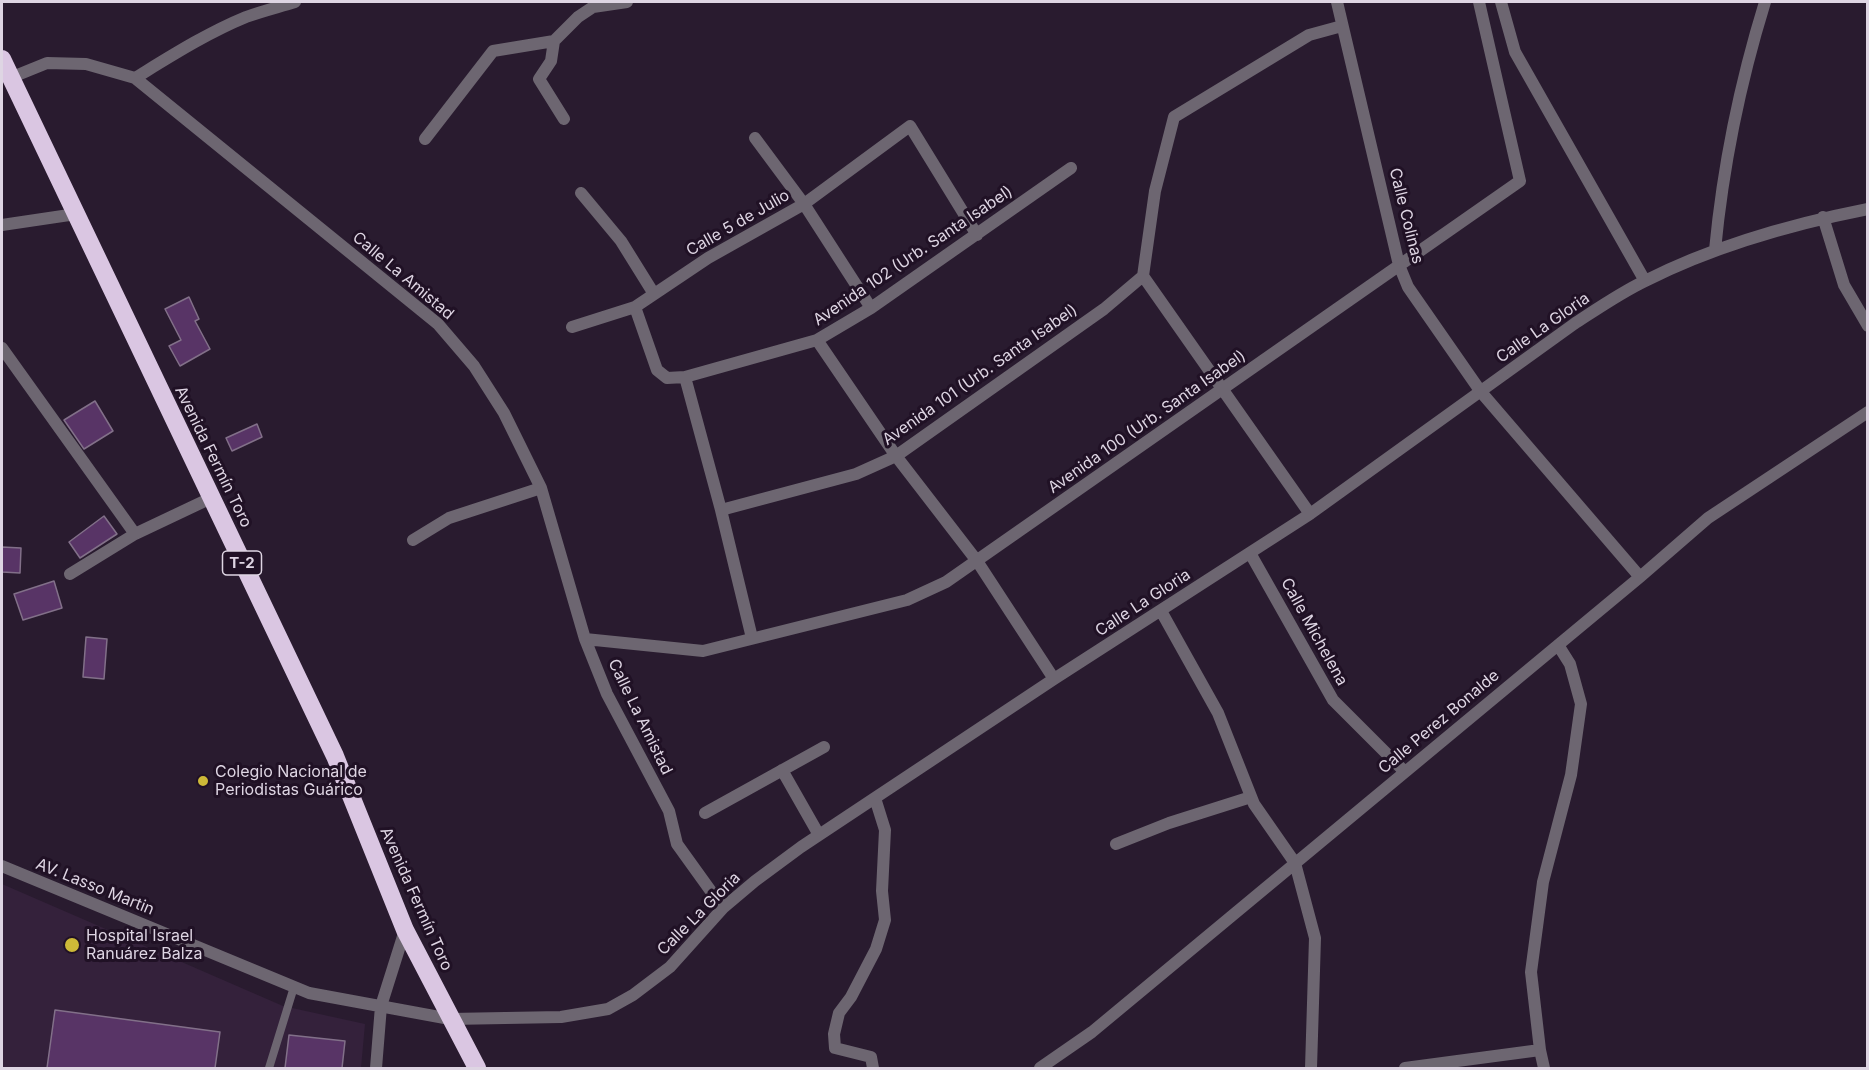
<!DOCTYPE html>
<meta charset="utf-8">
<style>
body{margin:0}
#map{position:relative;width:1869px;height:1070px;overflow:hidden;background:#291b2f;font-family:Inter,sans-serif}
canvas{display:block}
.frame{position:absolute;inset:0;border:3px solid #ded5e3;pointer-events:none}
</style>
<div id="map">
<canvas width="1869" height="1070"></canvas>
<div class="frame"></div>
</div>
<script>
const ctx = document.querySelector('canvas').getContext('2d');
ctx.lineJoin = 'round';
function fill(path, color) { ctx.fillStyle = color; ctx.fill(path, 'evenodd'); }
function trace(path, color, width, dash) { ctx.strokeStyle = color; ctx.lineWidth = width; ctx.lineCap = dash ? 'butt' : 'round'; ctx.setLineDash(dash || []); ctx.stroke(path); }
function label(font, color, halo, rows, align = 'center') {
  ctx.font = font + ' Inter,sans-serif'; ctx.lineWidth = 6; ctx.setLineDash([]); ctx.textBaseline = 'middle'; ctx.strokeStyle = halo; ctx.fillStyle = color; for (const [text, x, y, turn = 0] of rows) {
    ctx.save(); ctx.translate(x, y); ctx.rotate((+turn || 0) * Math.PI / 180); ctx.textAlign = isNaN(turn) ? turn : align; if (halo) ctx.strokeText(text, 0, 0); ctx.fillText(text, 0, 0); ctx.restore();
  }
}
const built = new Path2D(`
 M2,884l281,122 82,18 -4,44h-359z`);
const building = new Path2D(`
 M189,297l10,22 -4,2 15,28 -30,17 -11,-20 12,-6 -16,-31z
 M95,401l18,30 -29,18 -20,-29z
 M257,424l5,13 -30,14 -6,-13z
 M104,516l13,18 -37,24 -11,-16z
 M2,547l19,1 -1,25 -18,-1z
 M54,581l8,27 -39,12 -9,-26z
 M86,637l21,2 -3,40 -21,-2z
 M55,1010l165,22 -5,36h-168z
 M289,1035l56,6 -3,27h-57z`);
const lane = new Path2D(`
 M269,1068l25,-81`);
const street = new Path2D(`
 M1337,2l62,263 9,22 73,105 159,185
 M1501,2l14,50 130,229
 M554,41l-3,20 -12,18 25,40
 M10,78l37,-15 39,1 49,14 303,246 36,42 30,47 37,75 44,151 22,55 62,117 8,33 46,64
 M135,78c36,-22 72,-45 111,-61 16,-6 33,-10 49,-15
 M755,138l49,66 67,104
 M425,139l68,-88 61,-10 24,-24 15,-10 34,-5
 M581,193l40,48 33,53
 M1823,217l21,68 24,41
 M2,225l74,-11
 M1715,250c8,-84 25,-167 50,-248
 M1143,276l12,-85 19,-74 135,-82 33,-9
 M1143,276l167,238
 M635,307l22,63 10,8 18,-1 132,-37 54,-32 200,-140
 M572,327l63,-20 73,-49 96,-54 106,-78 67,109
 M817,340l79,116 81,105 77,118
 M2,348l133,186
 M685,377l36,133 31,128
 M721,510l135,-36 40,-18 208,-147 39,-33
 M413,540l36,-22 92,-30
 M1250,553l83,147 72,72
 M70,574l65,-40 76,-36
 M1161,611l57,102 36,91 41,59 20,75 -4,130
 M585,639l118,12 204,-51 39,-18 574,-401 -41,-179
 M782,770l37,65
 M705,813l119,-66
 M1116,844l53,-21 82,-26
 M2,866l307,127 141,26 111,-2 47,-8 25,-14 37,-28 53,-59 32,-27 46,-34 253,-168 256,-165 264,-190c23,-15 46,-31 71,-43 69,-35 147,-57 223,-72
 M376,1068l5,-62 24,-76
 M873,1068l-2,-11 -36,-9 -1,-14 5,-21 12,-16 25,-48 9,-29 -3,-29 3,-61 -10,-32
 M1040,1068l52,-36 548,-455 68,-59 160,-106
 M1405,1068l135,-18
 M1544,1068l-4,-18 -9,-78 12,-90 28,-107 10,-71 -11,-40 -12,-19`);
const highway = new Path2D(`
 M2,59l333,697 70,174 72,138`);
const markers = [
 [203,781,6,"#cdb938"],
 [72,945,8,"#cdb938"]
];
const shields = [
 [242,563,39]
];
const shieldNames = [
 ["T-2",242,563]
];
const streetNames = [
 ["Calle Colinas",1406,216,76],
 ["Calle 5 de Julio",738,223,-30],
 ["Avenida 102 (Urb. Santa Isabel)",913,256,-34],
 ["Calle La Amistad",403,276,40],
 ["Calle La Gloria",1543,328,-35],
 ["Avenida 101 (Urb. Santa Isabel)",980,375,-35],
 ["Avenida 100 (Urb. Santa Isabel)",1147,422,-35],
 ["Avenida Fermín Toro",213,457,64],
 ["Calle La Gloria",1143,603,-33],
 ["Calle Michelena",1314,632,61],
 ["Calle La Amistad",640,717,64],
 ["Calle Perez Bonalde",1439,722,-40],
 ["AV. Lasso Martin",95,887,22],
 ["Avenida Fermín Toro",416,899,66],
 ["Calle La Gloria",699,914,-45]
];
const poiNames = [
 ["Colegio Nacional de",215,772],
 ["Periodistas Guárico",215,790],
 ["Hospital Israel",86,936],
 ["Ranuárez Balza",86,954]
];
fill(built, '#34213b');
fill(building, '#583466');
trace(building, '#827089', 1.5);
trace(lane, '#6d6671', 8);
trace(street, '#6d6671', 12);
trace(highway, '#dac6e2', 18);
for (const [x, y, r, color] of markers) { const dot = new Path2D(); dot.arc(x, y, r, 0, 2 * Math.PI); ctx.fillStyle = color; ctx.fill(dot); trace(dot, '#201125', 2); }
for (const [x, y, w] of shields) { const box = new Path2D(); box.roundRect(x - w / 2, y - 12, w, 24, 4.5); ctx.fillStyle = '#201125'; ctx.fill(box); trace(box, '#ded5e3', 1.5); }
label('bold 15px', '#ded5e3', null, shieldNames);
label('16px', '#ded5e3', '#201125', streetNames);
label('16px', '#ded5e3', '#201125', poiNames, 'left');
</script>
